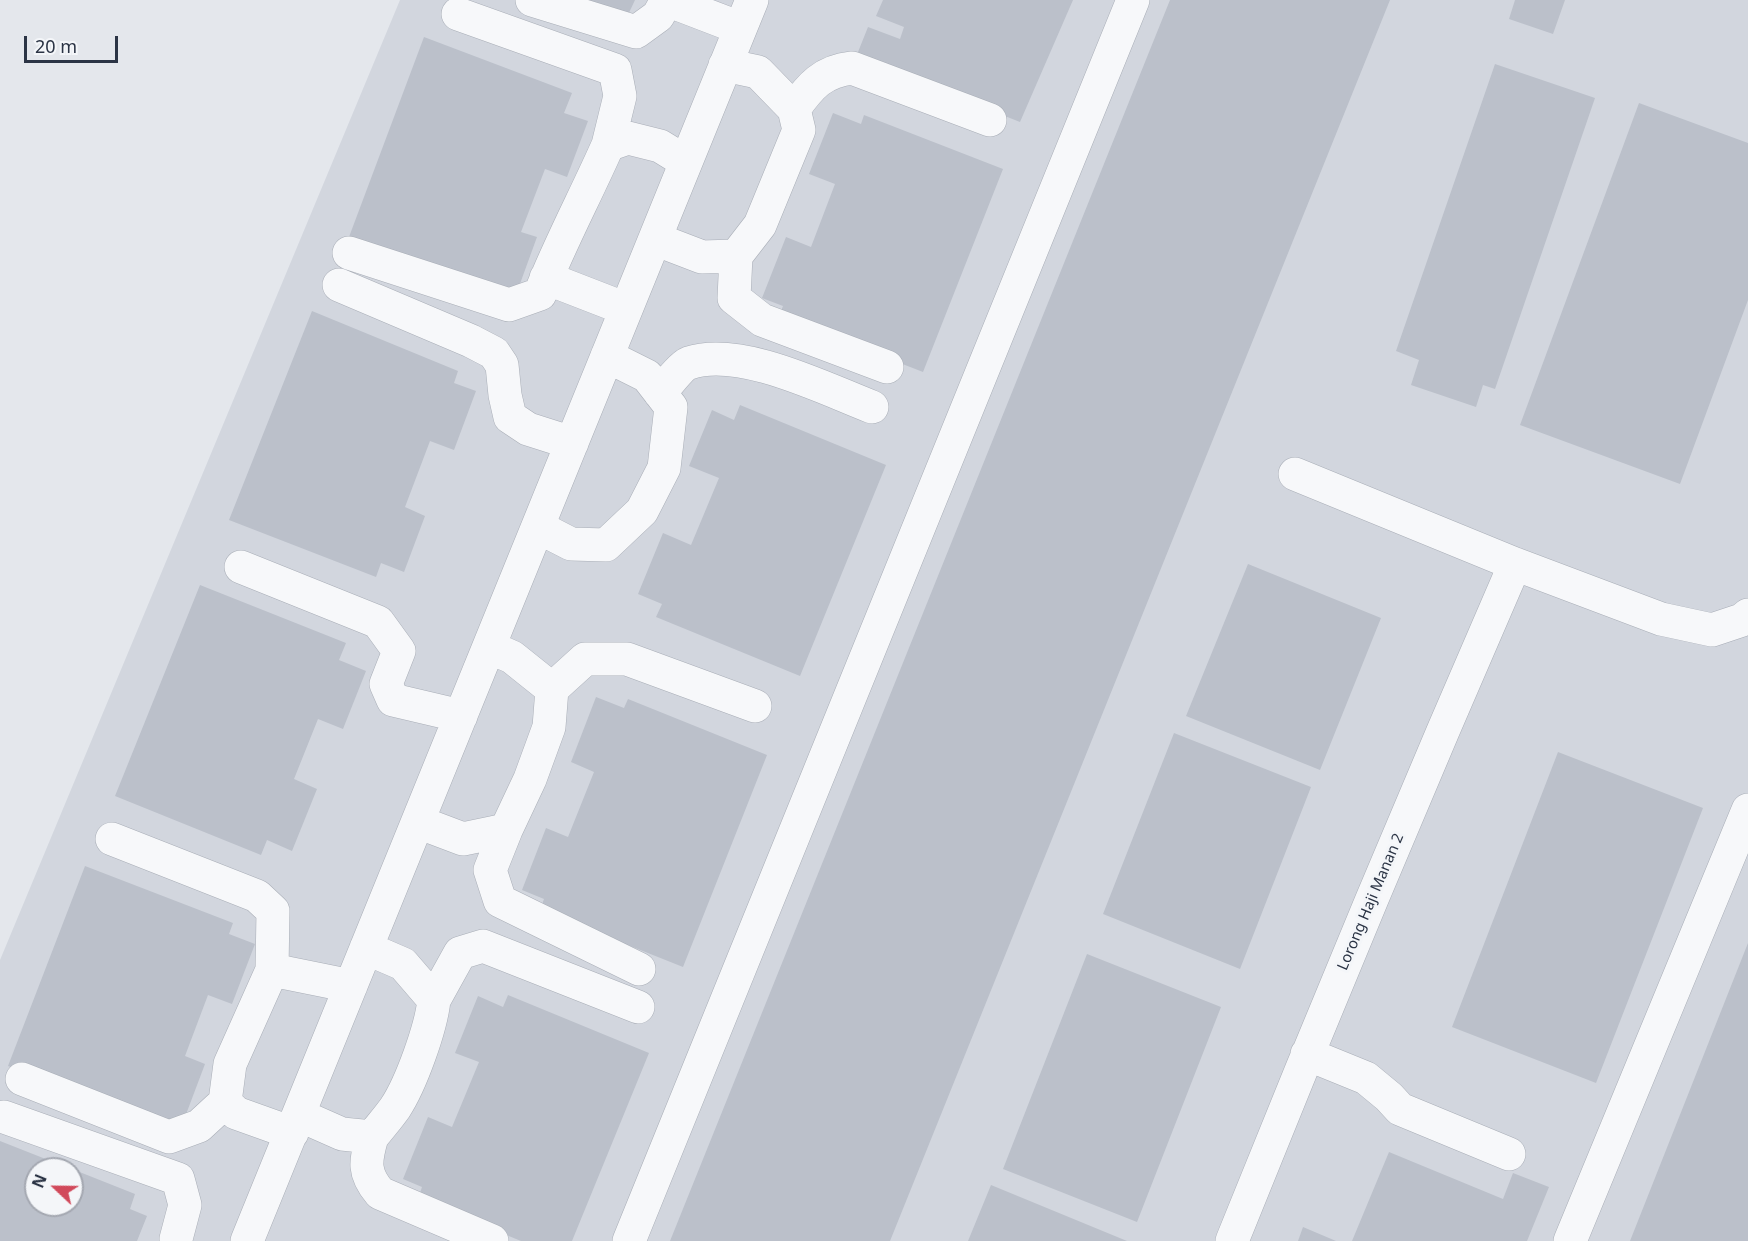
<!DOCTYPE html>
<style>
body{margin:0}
#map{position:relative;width:1748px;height:1241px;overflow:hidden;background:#e4e7ec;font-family:"Noto Sans",sans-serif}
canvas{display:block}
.north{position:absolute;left:24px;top:1157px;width:60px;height:60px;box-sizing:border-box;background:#f4f6f9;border:2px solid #a4a8b1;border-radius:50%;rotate:292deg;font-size:16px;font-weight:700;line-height:24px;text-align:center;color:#2b3445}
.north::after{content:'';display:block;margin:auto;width:21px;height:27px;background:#d1495b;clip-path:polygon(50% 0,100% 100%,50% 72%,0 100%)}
.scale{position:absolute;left:24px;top:36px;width:94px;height:27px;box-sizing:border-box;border:3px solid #2b3445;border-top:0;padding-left:8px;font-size:18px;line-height:21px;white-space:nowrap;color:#2b3445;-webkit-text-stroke:4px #f4f6f9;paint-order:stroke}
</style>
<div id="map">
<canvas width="1748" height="1241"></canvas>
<div class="north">N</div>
<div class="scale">20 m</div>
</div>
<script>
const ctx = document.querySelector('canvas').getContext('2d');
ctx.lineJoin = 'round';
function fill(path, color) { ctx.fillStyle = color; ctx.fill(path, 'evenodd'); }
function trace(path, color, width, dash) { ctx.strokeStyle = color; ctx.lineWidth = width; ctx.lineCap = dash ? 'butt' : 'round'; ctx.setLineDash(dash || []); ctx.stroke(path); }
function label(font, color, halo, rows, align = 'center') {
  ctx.font = font + ' "Noto Sans",sans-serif'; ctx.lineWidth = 6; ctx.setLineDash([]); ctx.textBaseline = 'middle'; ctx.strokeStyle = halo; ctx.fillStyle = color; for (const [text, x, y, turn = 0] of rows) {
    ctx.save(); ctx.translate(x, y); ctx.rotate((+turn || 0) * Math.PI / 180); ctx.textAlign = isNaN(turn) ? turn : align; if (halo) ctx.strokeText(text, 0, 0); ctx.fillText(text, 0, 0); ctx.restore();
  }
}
const built = new Path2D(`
 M400,0h1348v1241h-1748v-281zM36,1169h36v36h-36z`);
const building = new Path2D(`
 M563,0h72l-8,17z
 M883,0h190l-53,122 -164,-65 12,-30 32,12 4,-12 -28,-11z
 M1170,0h220l-500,1241h-220z
 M1515,0h50l-12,34 -44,-15z
 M424,37l148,56 -8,20 24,8 -21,56 -22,-8 -24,63 16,5 -20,55 -168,-55z
 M1495,64l100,34 -100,291 -12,-4 -7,22 -65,-22 8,-25 -23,-9z
 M1639,103l109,40v157l-68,184 -160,-59z
 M833,113l28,11 3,-9 139,54 -80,203 -144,-56 4,-10 -21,-8 24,-61 25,10 24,-63 -26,-10z
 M312,311l146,60 -4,12 22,8 -22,59 -24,-9 -25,66 20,9 -21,56 -23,-9 -5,14 -147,-57z
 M740,405l146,60 -86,211 -144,-59 6,-13 -24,-10 25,-61 28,12 28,-67 -30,-12 23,-56 22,10z
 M1248,564l133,54 -61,152 -134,-54z
 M200,585l146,58 -7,17 27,11 -23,58 -25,-10 -24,60 23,10 -25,62 -25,-11 -6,15 -146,-59z
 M596,697l28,11 4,-9 139,56 -84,212 -143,-57 4,-11 -22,-9 24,-62 22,9 26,-65 -23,-10z
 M1174,733l137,54 -71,182 -137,-55z
 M1558,752l145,56 -107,275 -144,-56z
 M85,866l148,57 -4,11 26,10 -23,60 -24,-9 -23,61 20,8 -23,61 -25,-1 -149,-58z
 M1748,943v298h-118z
 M1087,954l134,53 -84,215 -134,-53z
 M508,995l141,58 -77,188h-51l-103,-42 4,-12 -19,-8 25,-62 24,10 27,-65 -24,-9 23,-57 25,11z
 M0,1141l71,28h-35v36h36v-36l63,25 -5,15 17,7 -10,25h-137z
 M1389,1152l114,47 10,-26 36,14 -22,54h-175z
 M991,1185l136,56h-159z
 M1303,1227l33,14h-38z`);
const minor = new Path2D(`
 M532,0l104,32 22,-16 9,-16
 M667,0l73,28
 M458,14l157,56 5,26 -12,49
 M794,109c16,-23 29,-38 58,-41l138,52
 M655,239l47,18 34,-1 24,-31 39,-95 -5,-21 -36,-37 -33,-7
 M349,253l160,52 31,-11c20,-51 46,-99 68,-149l20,-7 32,8 26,16
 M736,256l-2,42 28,22 125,47
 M546,278l80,31
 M339,285l132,56 23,12 8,12 3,30 5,22 18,12 44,14
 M660,393c6,-7 21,-27 29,-30 51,-17 134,25 183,44
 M1295,474l220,90 146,55 51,11 30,-10 6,-5
 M538,527l33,17 35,1 36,-34 22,-43 7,-61 -24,-31 -40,-20
 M241,567l137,55 21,29 -13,33 7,16 68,16
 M552,689l33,-30h42l128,47
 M418,822l45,17 43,-9 24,-51 19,-52 3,-38 -40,-32 -23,-10
 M506,830l-16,40 10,31 139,68
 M112,839l145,57 16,15 -1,59
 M434,1000l26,-47 23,-7 155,61
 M1307,1054l59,24 23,19 11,12 109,45
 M22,1079l147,58 30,-11 26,-24
 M299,1115l43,19 30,3c7,-9 16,-19 23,-29 16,-24 36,-80 39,-108l-31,-36 -37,-16
 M4,1117l174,62 7,26 -9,34
 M292,1133l-56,-20 -11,-11 5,-38 42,-94 79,16
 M372,1137c-7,24 -9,36 8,56l112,48
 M247,1241l505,-1241
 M629,1241l504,-1241
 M1232,1241c91,-227 185,-452 283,-677
 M1570,1241l178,-431`);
const streetNames = [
 ["Lorong Haji Manan 2",1371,902,-67]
];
fill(built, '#d2d6de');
fill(building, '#bbc0ca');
trace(minor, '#a9aeb7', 34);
trace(minor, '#f7f8fa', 33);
label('15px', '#2b3445', '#f4f6f9', streetNames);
</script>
